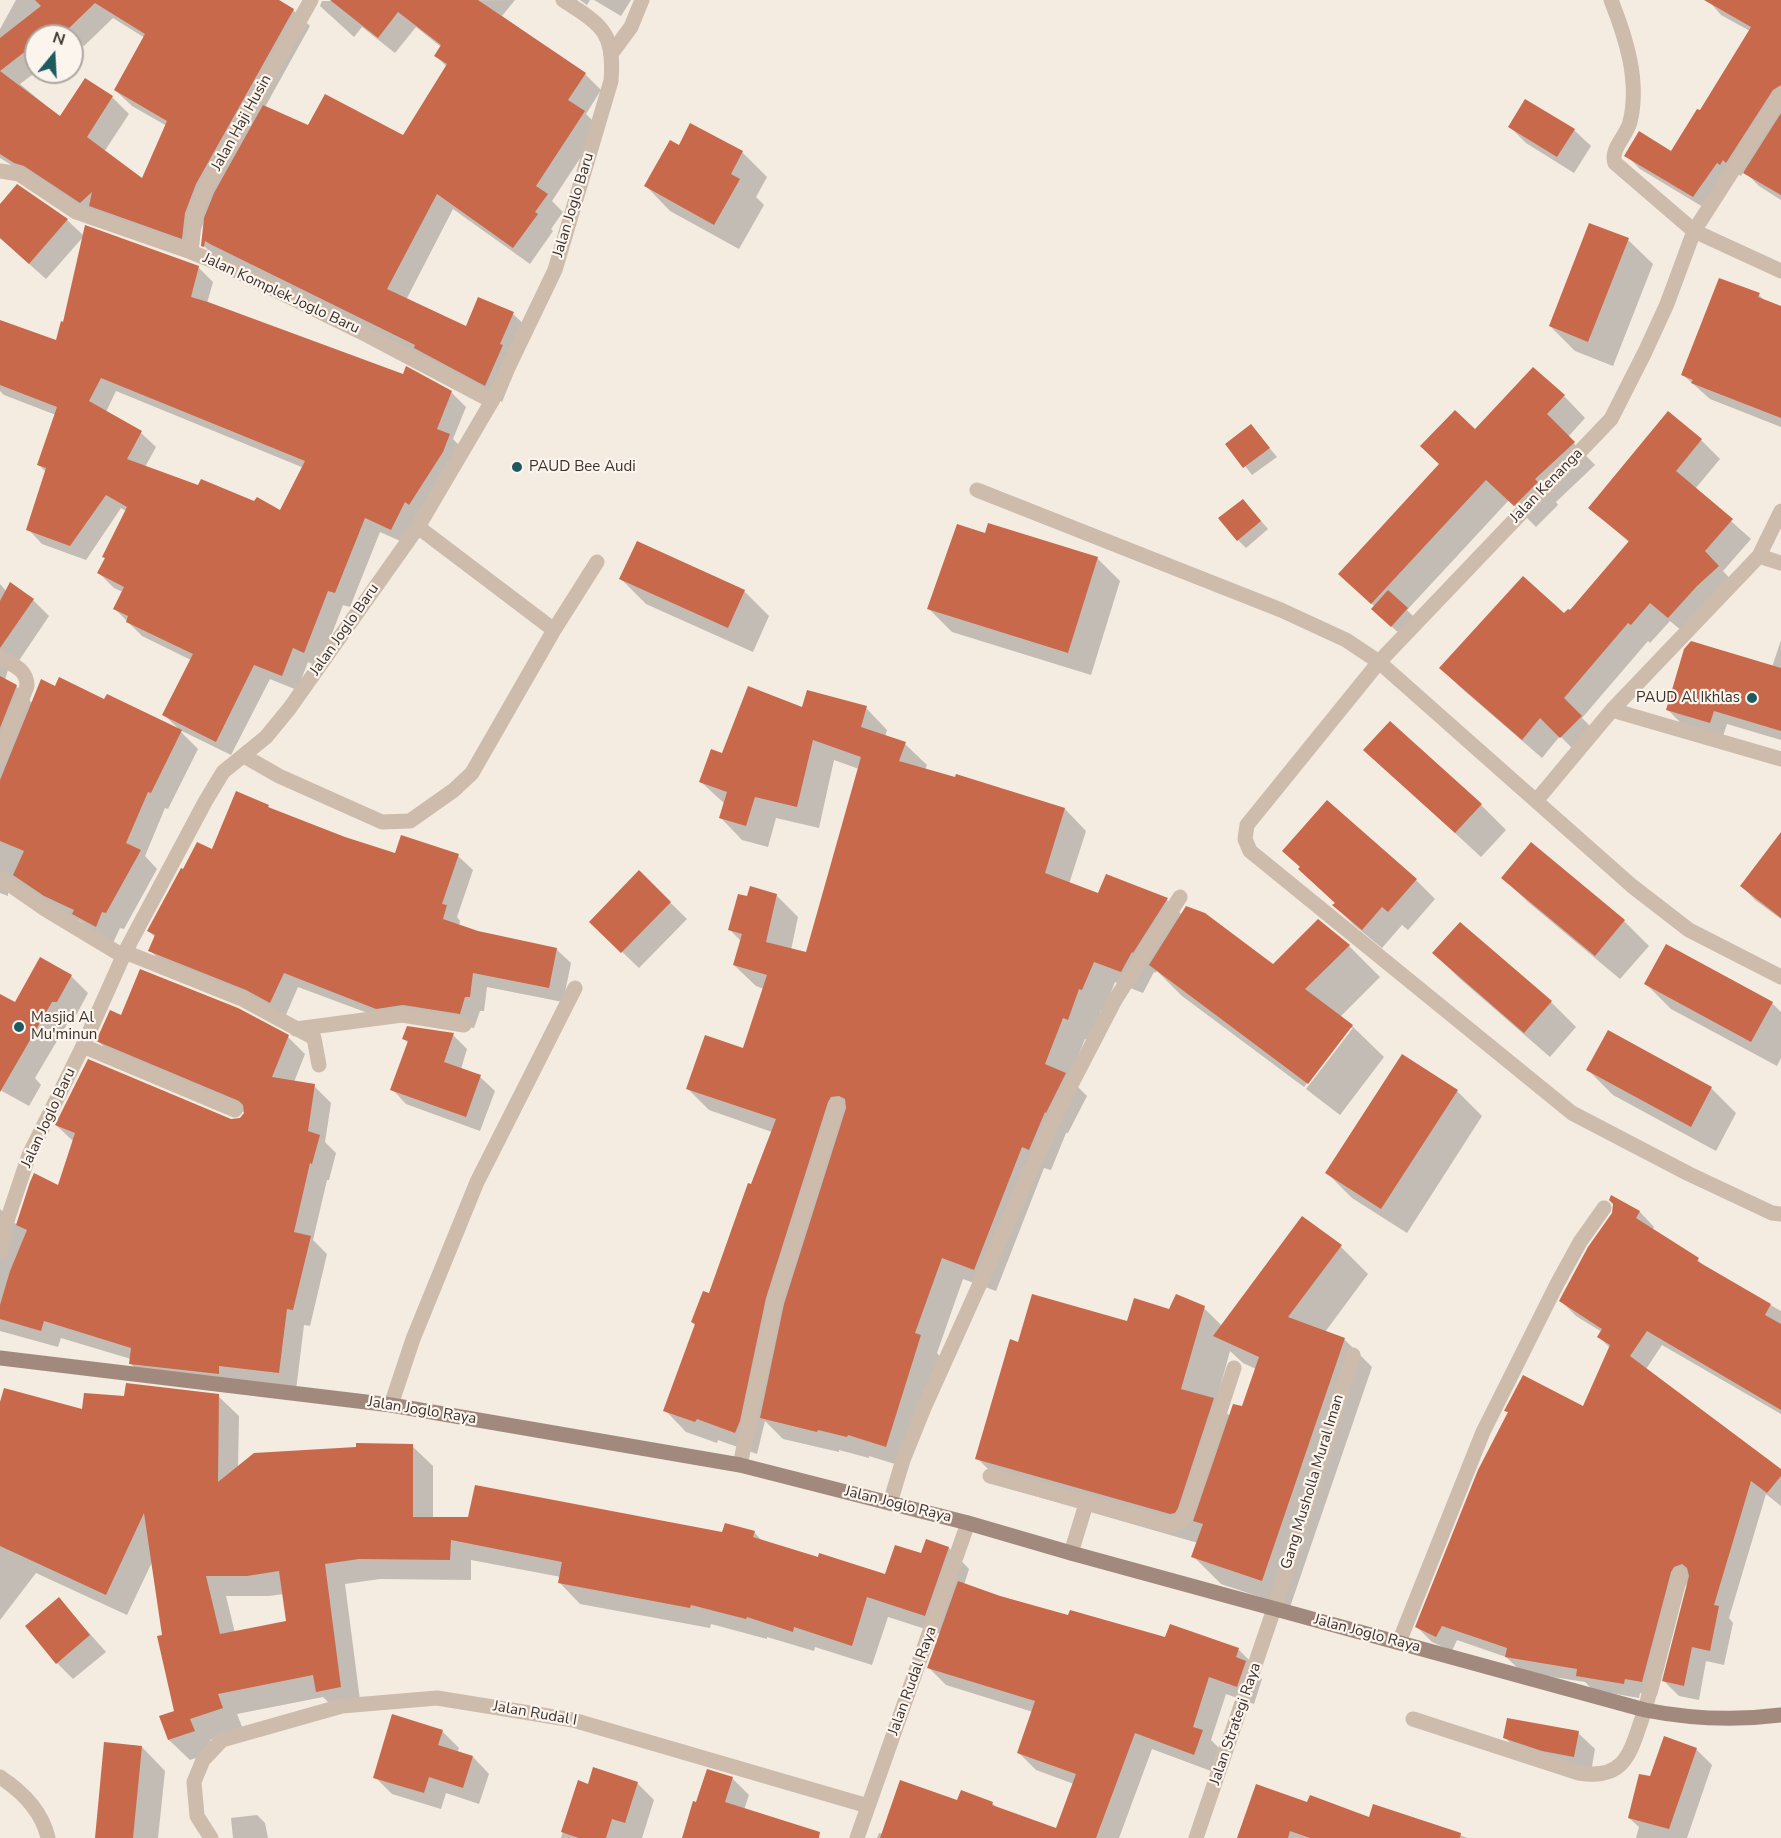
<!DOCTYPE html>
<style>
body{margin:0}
#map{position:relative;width:1781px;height:1838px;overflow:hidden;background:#f4ebe1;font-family:"Nunito Sans",sans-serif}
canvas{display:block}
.north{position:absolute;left:24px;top:24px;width:60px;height:60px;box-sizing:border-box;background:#fbf5ee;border:2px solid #aea6a0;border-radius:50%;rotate:18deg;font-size:16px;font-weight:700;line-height:24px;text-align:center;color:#3b302b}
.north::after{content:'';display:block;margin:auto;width:21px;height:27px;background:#1f5a5e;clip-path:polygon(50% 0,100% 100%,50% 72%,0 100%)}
</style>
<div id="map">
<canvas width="1781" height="1838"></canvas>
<div class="north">N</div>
</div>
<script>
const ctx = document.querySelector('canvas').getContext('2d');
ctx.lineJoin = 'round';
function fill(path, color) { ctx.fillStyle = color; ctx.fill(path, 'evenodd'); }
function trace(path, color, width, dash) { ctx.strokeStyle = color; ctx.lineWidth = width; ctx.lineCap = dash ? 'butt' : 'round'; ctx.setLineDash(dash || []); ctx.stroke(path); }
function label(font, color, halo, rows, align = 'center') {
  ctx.font = font + ' "Nunito Sans",sans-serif'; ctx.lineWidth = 4.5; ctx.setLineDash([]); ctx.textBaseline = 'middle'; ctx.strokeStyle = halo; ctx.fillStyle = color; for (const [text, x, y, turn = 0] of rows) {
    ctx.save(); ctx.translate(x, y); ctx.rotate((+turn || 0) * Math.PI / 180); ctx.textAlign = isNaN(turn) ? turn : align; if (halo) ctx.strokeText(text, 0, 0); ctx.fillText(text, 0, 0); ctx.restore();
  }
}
const shadow = new Path2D(`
 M16,0h260l17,10 17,16 -45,81 44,20 95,10 43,-70 -11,-11 5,-9 -25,-20 -21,26 -33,-26 -8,10 -34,-31 2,-5 193,-1 -13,16 83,58 16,16 -15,24 14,14 -48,73 11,11 -12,17 2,2 -23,33 -77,-55 -47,91 60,28 47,-14 17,16 -12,33 -16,39 -70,-37 -212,-103 -17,-17 1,-24 -3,9 -3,24 -100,-35 -98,-61v-129zM113,18l32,20 -30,52 17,16 35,20 -24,54 -39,-28 25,-38 -17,-17 -27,-17 -24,38 -41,-34 16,-12v-36h36v9l6,-5 6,6z
 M580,0h10l-3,5z
 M594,0h37l-10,16z
 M1708,0h73v200l-22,-14 -15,-15 -3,5 -4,-3 -29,37 -68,-41 -14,-14 46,-2 28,-41 50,-81 -29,-16z
 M1510,127l64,3 17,16 -17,27 -48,-30z
 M679,147l63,5 25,25 -11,20 8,8 -25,44 -69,-38 -24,-25z
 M17,186l50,34 17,16 114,31 15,15 -6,21 244,89 15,15 -13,32 11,11 -57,94 -27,-12 -30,75 -7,-2 -24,62 -11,-5 -11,28 -27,-11 -39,76 -51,-25 -16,-15 27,-55 -49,-24 -27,-27 8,-17 -9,-4 -15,-15 7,-14 -2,-2 22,-46 -5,-3 -35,52 -44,-16 -14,-15 18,-57 -7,-7 17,-50 -52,-20 -4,-4v-65l57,16 7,-19 20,-87 -38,43 -46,-41v-32zM116,391l188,77 -24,44 -81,-25 -54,-20 11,-20 -15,-14 -35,-21z
 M1628,240l25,24 -40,102 -38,-15 -25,-25z
 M1759,295l6,6 16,7v119l-71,-28 -27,-24z
 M1564,396l21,22 -17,19 27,28 -39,37 2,3 -22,22 -27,-27 -102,110 7,7 -14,17 -19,-17 -6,-10 -34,-33 134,-143z
 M1251,426l26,31 -25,18 -24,-31z
 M1701,440l19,19 -25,30 56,50 -28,32 14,15 -49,50 -18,-15 -20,22 -2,-2 -66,77 18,18 -20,20 -20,-20 -18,22 -82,-71 -19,-19 129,-55 60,-70 -40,-35z
 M1250,508l18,21 -22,19 -8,-8z
 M986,535l111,23 23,23 -29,94 -139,-43 -23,-23z
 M621,579l123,12 25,25 -16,36 -107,-48z
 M0,584l6,7 27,9 16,16 -33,49 -8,5 -3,10 11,6 17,18 23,-16 49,13 75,30 18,18 -30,60 -3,-1 -20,48 12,13 -33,60 -4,-1 -7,15 -22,-12 -9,-9 -74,-32v6l-8,-3z
 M1781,640v100l-54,-16 -4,12 -42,-13 -14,-14 105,-42z
 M866,708l21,22 -2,7 20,7 22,21 -2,5 140,39 21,22 -17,53 30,11 68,5 15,15 91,51 76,-20 31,31 -40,40 12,9 32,31 -44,58 -34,-26 47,-61h-4l-45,59 -122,-91 -25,-25 -2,2 -1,-1 -11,21 -28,-11 -11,29 -3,-1 -11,31 -5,-2 -16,39 18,18 -19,37h-2l-15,37 -7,-2 -48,123 -33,-12 -26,74 5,5 -34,110 -39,-12v2l-30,-8v2l-56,-13 -18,-18 -8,33 -39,-14 -1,3 -31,-11 -21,-22 31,-84 -4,-4 17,-27 63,-163 -63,-22 -21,-21 56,-39 20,-61 -8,-3 -22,-21 7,-24 -11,-11 18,-32 28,-3 22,22 -7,33 16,4 52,-185 -25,-9 -15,68 -43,-10 -8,29 -26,-7 -21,-22 4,-14 -24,-22 22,-27 80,-46z
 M1365,750l116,55 25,25 -25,27z
 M268,806l3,4 74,28 51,17 62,1 15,14 -16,47 3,4 -1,5 19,7 78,16 15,14 -8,39 -76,-15 -3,24h-4l-6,17 -55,-9 -27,3 -94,-35 -13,30 -121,-52 -14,-15 5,-13 -6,-6 64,-80z
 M1781,834v85l-26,-19 -13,-14z
 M1532,844l92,77 25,25 -29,33 -92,-77 -25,-24z
 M639,872l48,47 -48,49 -48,-46z
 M1416,880l19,19 -27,31 -6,-5 -20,23 -28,-23 -20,-20z
 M1460,924l91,78 25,25 -26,30 -91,-79 -25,-25z
 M71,976l17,17 -14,26h-4l-35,59 6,7 -12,21 -29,-16v-94l15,8z
 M1646,984l126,19 9,9v46l-4,8 -106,-57z
 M122,1017l166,20 17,17 -11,28 20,4 17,17 -6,39 11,11 -7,27h-2l-14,60 14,14 -17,72 -6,-1 -8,65 -149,-10 -17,-17 1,-4 -70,-21 -3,9 -58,-16v-122l17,16 42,-38 15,-45 -18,-17 181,-4 8,-8 -130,-55 -17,-17z
 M453,1035l14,14 -6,20 19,8 15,14 -15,40 -74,-27 -14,-15 16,-46 -4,-4z
 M1588,1070l123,18 25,25 -20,38 -103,-56z
 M1457,1091l25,25 -75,117 -55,-35 -25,-25z
 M1612,1198l28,14 14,15 -1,3 45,30 9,9 74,42v103l-119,-69 -16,24 135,101v36l-15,-12 -37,124 4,5 -9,42 -18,-4 -7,39 -20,-4 -15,-15 25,-101 -4,7 -28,109 -17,-3 -1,5 -46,-8 -8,-8 -63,-10 -16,-15 -49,-17 -5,11 -20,-9 -15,-15 92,-214 -3,-2 78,-3 26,-60 -11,-11 3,-5 -26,-16 -15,-15 53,-87 1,-10z
 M1302,1218l39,29 27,27 -43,58 20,8 27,27 -82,240 -69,-23 -28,-28 5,-13 -191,-55 -30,-30 42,-114 109,-21 42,-13 34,-2 18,18zM1230,1351l13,12 13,6 -13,39 -13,8 -14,-14z
 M218,1396l21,20 -1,51 174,-21 21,20v52l290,15 31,-1 9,10 123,34 36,-21 27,-7 20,21 -5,16 105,32 97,22 5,-13 68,24 17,17 -2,4 8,8 -8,25 -28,-10 -15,46 8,8 -8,23 -59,-22 -33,89h-242l2,-5 4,1 75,-32 3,-10 32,12 4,4 60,22 17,-46 -38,-14 -17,-17 14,-41 -87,-27 -17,-17 12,-34 -53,-17 -16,48 -57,-18 -1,4 -47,-14v2l-56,-15 -1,4 -130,-24 -20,-21 1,-6 -90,-17v20l-91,-1 -35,5 16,124 -23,4 -15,-15 -86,17 6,15 -33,11 4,12 -24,8 -21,-20 -8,-23 15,-5 -23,-152 -26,55 -91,-42 -36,47v-212l84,3 41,-13zM284,1594l3,28 -52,11 -9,-37h43z
 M59,1599l47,53 -33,27 -16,-16z
 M442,1731l17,17 -2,5 16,4 16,17 -10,30 -33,-11 -5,16 -49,-15 -17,-17z
 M1578,1733l17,16 -4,23 -69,-18 -17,-16z
 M142,1747l23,24 -7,67h-62z
 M1696,1749l16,16 -25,73h-51l3,-11 -10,-9 22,-40z
 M732,1778l17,17 -5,15 55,28h-116l14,-34z
 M579,1782l10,3 48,-2 17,17 -12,38h-81z
 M1308,1804l62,15 4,-13 94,32h-230z
 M257,1815l8,8 3,15h-35l-2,-20z`);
const building = new Path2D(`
 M35,0h244l15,9 -98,175 -11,29 -3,26 -93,-33 3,-14 -12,11 -56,-37 -10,-3 -14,-9v-83l60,45 25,-38 28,18 -26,41 55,41 25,-57 -53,-31 31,-56 -50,-31 -29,28 -6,-6 -14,11h-10v7l-36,28v-33l41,-32z
 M330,0h148l108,73 -18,27 17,11 -49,75 12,8 -13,18 3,2 -25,34 -76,-54 -50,95 79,37 12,-29 36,15 -14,32 3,1 -18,41 -71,-38 1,-3 -205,-101 -5,-3 -1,6 -3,-1 3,-28 10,-25 49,-88 45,20 17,-31 78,41 44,-71 -13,-8 7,-11 -43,-33 -20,26z
 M1704,0h77v85l-8,5 -47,73 -3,-3 -3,5 -3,-2 -24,34 -69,-41 15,-25 32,20 26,-42 3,1 51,-83z
 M1525,99l50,30 -18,28 -49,-30z
 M1781,113v82l-38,-22z
 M690,123l53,28 -12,23 9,5 -26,46 -70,-39 26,-46 9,5z
 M17,184l51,35 -39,45 -29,-26v-34z
 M1589,223l40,15 -41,104 -39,-16z
 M85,225l114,41 -8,31 17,5 195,72 3,-8 46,25 -15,38 13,5 -7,18 -34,53 -4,-3 -14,28 -26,-12 -30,75 -7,-2 -24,62 -11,-5 -11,28 -28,-11 -38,77 -54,-27 31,-61 -67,-32 2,-6 -15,-7 11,-22 -27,-14 8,-15 -3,-1 25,-50 -21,-12 -36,51 -44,-16 20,-62 -9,-3 20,-58 -57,-22v-65l56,20 5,-19 2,1zM101,378l204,83 -25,49 -23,-13 -3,4 -53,-22 -3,6 -71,-26 15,-28 -53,-30z
 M1719,278l41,15 -2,4 23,9v112l-90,-35 2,-3 -12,-5z
 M1533,367l32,28 -18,19 28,28 -40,37 3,3 -24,24 -28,-26 -115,124 -33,-30 101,-110 -19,-18 35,-36 20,19z
 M1668,411l34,28 -26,32 57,48 -28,32 14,15 -22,20 -29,32 -18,-15 -19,22 -3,-2 -64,75 18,18 -22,22 -20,-20 -18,22 -83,-72 84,-92 41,37 4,-4 2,1 59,-69 -41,-33z
 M1251,424l19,24 -27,20 -18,-24z
 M1243,499l18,22 -24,20 -19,-23z
 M988,523l110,34 -30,96 -141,-44 30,-85 28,9z
 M637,541l108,49 -17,38 -109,-49z
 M10,582l24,17 -34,49v-47z
 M1388,590l20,18 -17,19 -20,-18z
 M1691,641l90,27v63l-67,-20 -4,12 -44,-13 18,-61z
 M0,676l17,9 -17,43z
 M59,677l45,22 3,-5 75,36 -31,63 -3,-1 -22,51 15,7 -35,63 -4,-1 -6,15 -24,-13 2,-4 -30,-14 -31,-21 11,-24 -24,-10v-61l41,-101 14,7z
 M748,686l54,21 5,-17 60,16 -6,21 45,15 -7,19 56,16 1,-3 109,34 -20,65 53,20 8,-19 62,24 -35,55 -1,-1 -11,20 -27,-10 -12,28 -3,-1 -11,31 -5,-2 -18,46 21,9 -20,40 -1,-1 -16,38 -7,-3 -48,123 -32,-12 -27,75 6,2 -35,112 -38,-12 -1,2 -29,-7 -1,2 -57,-14 24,-114 62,-196 -1,-9 -6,-3 -8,1 -3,5 -62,196 -26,123 -5,12 -38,-14 -2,3 -32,-11 32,-87 -4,-2 12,-31 6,2 39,-110 3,1 25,-65 -90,-30 19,-54 38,13 24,-73 -34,-10 9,-31 -14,-4 10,-36 9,2 3,-10 27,8 -11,48 40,10 55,-195 -48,-17 -16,67 -42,-10 -9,29 -27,-8 8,-26 -28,-10 12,-33 11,4z
 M1390,721l92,83 -27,29 -92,-83z
 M236,791l33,14 -1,2 77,30 50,16 6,-18 58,19 -17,50 5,1 -4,14 35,12 79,17 -8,40 -76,-15 -3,24h-5l-5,17 -57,-9 -27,4 -92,-36 -14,30 -24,-13 -98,-39 7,-16 -8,-4 34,-63 2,1 14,-27 15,7z
 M1327,800l90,79 -29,33 -6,-5 -20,23 -30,-25 3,-2 -37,-34 2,-2 -18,-16z
 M1781,832v86l-41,-32z
 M1531,842l94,78 -30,36 -94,-78z
 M639,870l32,32 -50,51 -32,-31z
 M1186,906l19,7 68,51 45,-45 32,26 -45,44 48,36 -45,59 -159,-119z
 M1460,922l92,79 -28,32 -92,-80z
 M1666,944l107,58 -22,40 -107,-58z
 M40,957l32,18 -15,27h-5l-52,90v-98l15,8z
 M140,969l98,39 51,27 -17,42 43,7 -7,47 12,4 -8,29 -2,-1 -16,69 17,4 -18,74 -6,-1 -8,64 -60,-7v8l-90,-10 2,-16 -87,-27 -3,10 -41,-12v-14l10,-34 17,-41 -11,-5 14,-43 4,-9 24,12 17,-52 -20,-8 33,-66 143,60 9,-1 4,-5 -1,-8 -4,-4 -143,-60 14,-31 11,5z
 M407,1026l47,7 -10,29 37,13 -15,42 -76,-27 18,-49 -6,-2z
 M1608,1030l104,57 -21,40 -105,-57z
 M1402,1054l56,36 -77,119 -56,-36z
 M1611,1195l29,16 -4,7 63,40 -2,3 74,43 -6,11 16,9v86l-134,-79 -17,25 151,113v7l-14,17 -16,-12 -37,124 5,1 -9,45 -18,-4 -8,39 -22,-5 27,-105 -2,-8 -5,-4 -8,3 -3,5 -29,110 -17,-3 -1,5 -48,-8 1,-7 -72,-12 2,-9 -65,-22 -6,11 -21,-10 63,-157 30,-58 -4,-1 19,-36 60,31 27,-61 -13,-8 5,-8 -43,-28 29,-54 24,-34 1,-9 -4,-4z
 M1302,1216l40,29 -54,72 57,21 -83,243 -71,-24 12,-33 -10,-3 40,-117 9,2 17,-49 -46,-21z
 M1032,1294l95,27 7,-23 35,11 7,-15 29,12 -24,83 33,9 -36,110 -3,5 -5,1 -195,-55 35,-120 8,3z
 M126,1383l93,11 -1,88 36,-29 102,-6v-4l57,1v73h55l7,-32 247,47 3,-9 30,8 -2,6 65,20 1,-4 66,21 10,-29 26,8 5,-14 23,8 -24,69 -58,-19 -15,49 -58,-19 -1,5 -46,-15 -1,2 -55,-14 -1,3 -132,-25 4,-21 -111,-22 -1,20 -91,-1 -34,5 16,123 -25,5 -3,-17 -95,19 5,14 -33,11 5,12 -27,9 -9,-24 15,-5 -17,-75 5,-1 -18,-122 -38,82 -106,-49v-144l4,-14 78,21 2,-16 40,3zM279,1571l7,50 -66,13 -14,-58h41z
 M958,1581l42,15 68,19 2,-5 95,27 5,-13 69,24 -3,9 10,4 -9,26 -28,-10 -16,50 10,3 -9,25 -59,-22 -39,105h-216l20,-58 57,20 4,-10 32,12 -1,3 64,23 20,-54 -59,-21 18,-52 -108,-33z
 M59,1597l31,38 -34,29 -31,-38z
 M392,1714l51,16 -5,15 35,11 -10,32 -34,-11 -5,16 -51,-15z
 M1507,1718l72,13 -5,26 -32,-6 -39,-13z
 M1664,1736l33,12 -28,81 -41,-11 11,-44 11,2z
 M104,1742l38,4 -9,92h-38z
 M593,1767l45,15 -13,41 -13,-4 -6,19h-27l-18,-6 17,-52 10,4z
 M707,1769l26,8 -8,25 95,30 -1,6h-137l11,-37 3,1z
 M1256,1784l51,18 3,-7 59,22 4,-13 88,29 -1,5h-150l-20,-7 -2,7h-51z`);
const service = new Path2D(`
 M977,490l304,120 65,30 33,22
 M418,527l136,103
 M244,756l35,20 103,46 28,-1 44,-31 18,-17 82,-143 43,-68
 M391,1405l22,-66 64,-157 98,-194
 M990,1476l179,49 12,-4 6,-9 47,-144
 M890,1503l13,-43 21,-52 134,-298 57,-110 65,-103
 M1071,1553l15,-49
 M1413,1719l166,54c50,8 52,-26 66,-63
 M0,1777c23,15 42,34 48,61`);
const minor = new Path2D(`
 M1611,0c15,38 29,81 19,122 -4,15 -20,27 -15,41l79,68 87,40
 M611,54l20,-27 11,-27
 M1781,95l-87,136 -27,73 -22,48 -34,67 -232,243 -132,163 -2,14 5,12 322,262 117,61 83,39 9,1
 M0,171l19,3 57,38 115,40 44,18 134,66 123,65
 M191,252l3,-36 11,-27 106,-189
 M1759,556l22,7
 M0,658c13,7 27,11 27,28l-27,70
 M1379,662l253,224 57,44 92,47
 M1612,710l169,49
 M1536,801l76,-91 147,-154 22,-45
 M0,878l45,31 78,47
 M125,952l117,47 72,39 5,27
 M296,1029l106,-14 62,10
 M83,1046l152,64
 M740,1465l35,-164 62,-196
 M1274,1609l79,-254
 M1399,1642l84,-210 74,-148 23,-42 24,-34
 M1645,1710l35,-136
 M211,1838l-14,-22 -3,-34 9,-22 19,-20 120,-34 95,-8 136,22 295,86
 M857,1838l111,-315`);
const tertiary = new Path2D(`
 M0,1252l6,-28 23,-69 54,-109 42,-94 80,-150 18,-30 43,-35 23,-28 129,-182 74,-126 63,-131 56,-189c4,-50 -10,-56 -48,-81
 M1196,1838l78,-229`);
const secondary = new Path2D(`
 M0,1358l391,47 349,60 228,58 103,30 574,157c46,9 89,11 136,5`);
const markers = [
 [517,467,6,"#1f5a5e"],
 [1752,698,6,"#1f5a5e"],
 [19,1027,6,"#1f5a5e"]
];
const streetNames = [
 ["Jalan Haji Husin",242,123,-61],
 ["Jalan Joglo Baru",574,205,-73],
 ["Jalan Komplek Joglo Baru",281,294,25],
 ["Jalan Kenanga",1547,486,-46],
 ["Jalan Joglo Baru",345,630,-55],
 ["Jalan Joglo Baru",49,1118,-65],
 ["Jalan Joglo Raya",422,1411,9],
 ["Gang Musholla Mural Iman",1313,1482,-73],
 ["Jalan Joglo Raya",898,1505,14],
 ["Jalan Joglo Raya",1367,1634,15],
 ["Jalan Rudal Raya",913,1681,-70],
 ["Jalan Rudal I",535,1714,10],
 ["Jalan Strategi Raya",1236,1724,-71]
];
const poiNames = [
 ["PAUD Bee Audi",529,467],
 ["PAUD Al Ikhlas",1740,698,"right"],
 ["Masjid Al",31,1018],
 ["Mu'minun",31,1035]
];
fill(shadow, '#0003');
fill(building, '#c8694b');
trace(service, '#cdbbac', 15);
trace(minor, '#cdbbac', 15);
trace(tertiary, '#cdbbac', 15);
trace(secondary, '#a18a7d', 15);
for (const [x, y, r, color] of markers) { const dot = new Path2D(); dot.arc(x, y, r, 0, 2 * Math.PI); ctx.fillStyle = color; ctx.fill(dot); trace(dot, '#fbf5ee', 2); }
label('15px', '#3b302b', '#fbf5ee', streetNames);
label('15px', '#3b302b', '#fbf5ee', poiNames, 'left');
</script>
